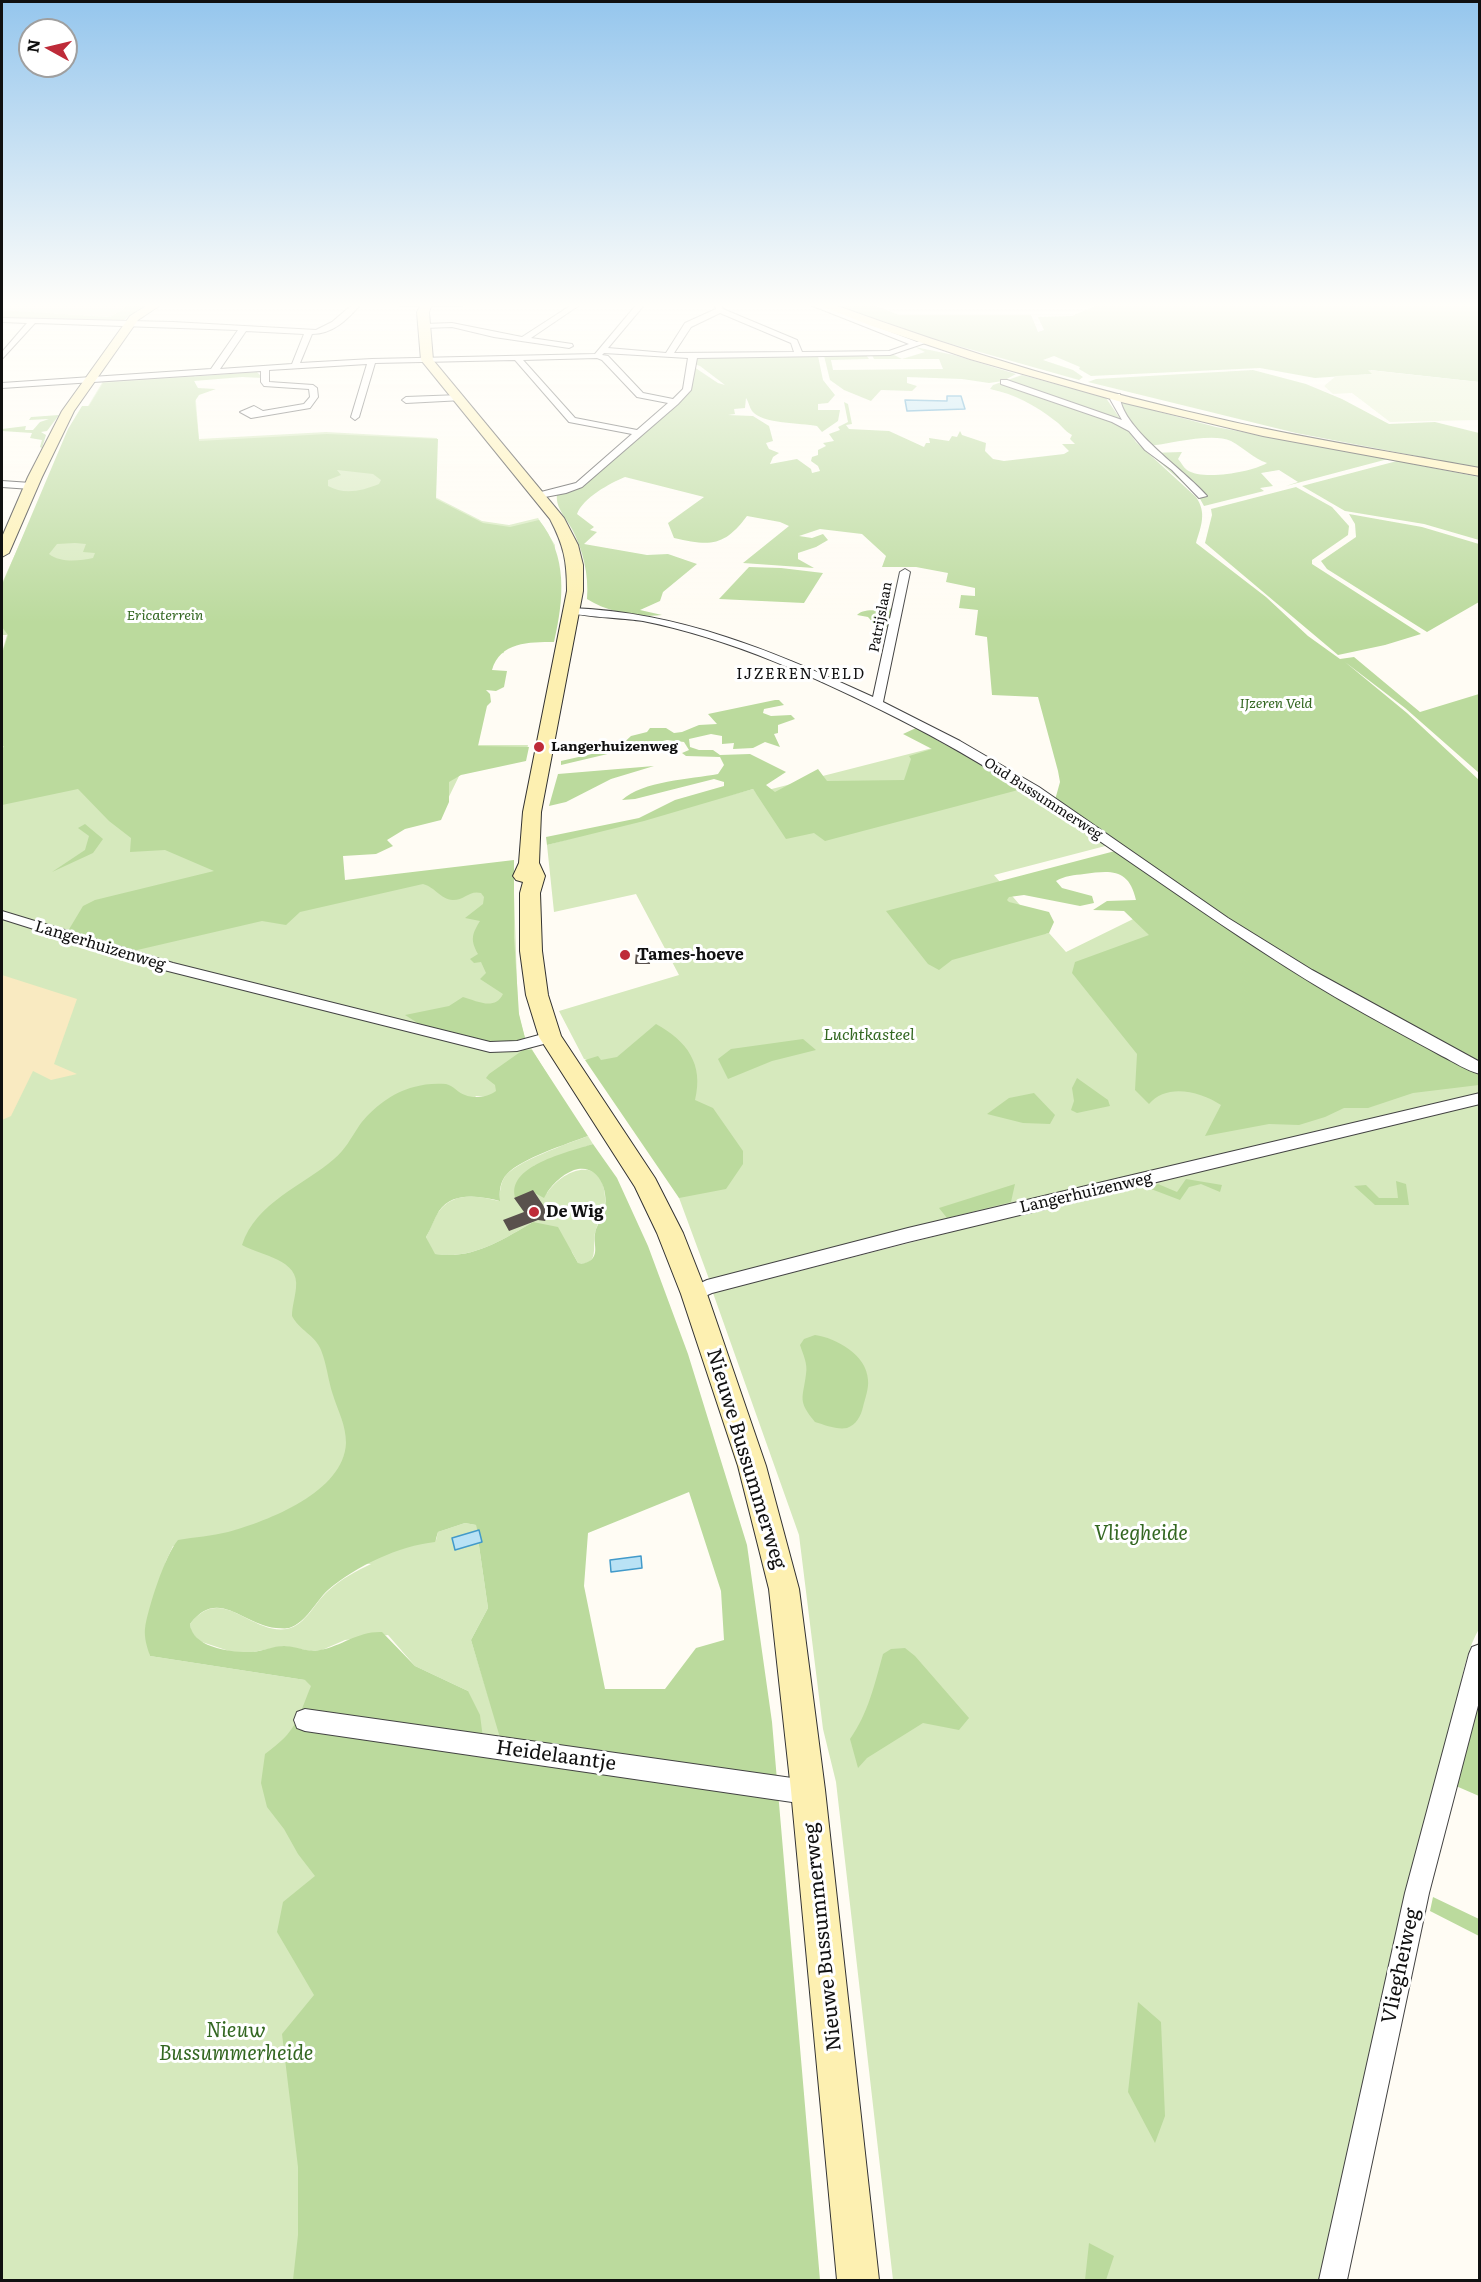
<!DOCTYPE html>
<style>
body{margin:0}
#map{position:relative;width:1481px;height:2282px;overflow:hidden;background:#fffcf4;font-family:Literata,serif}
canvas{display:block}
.frame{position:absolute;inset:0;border:3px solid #101010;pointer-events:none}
.north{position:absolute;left:18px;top:18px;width:60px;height:60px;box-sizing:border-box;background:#fff;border:2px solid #9f9f9f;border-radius:50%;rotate:278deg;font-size:16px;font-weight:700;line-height:24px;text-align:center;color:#101010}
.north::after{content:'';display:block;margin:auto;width:21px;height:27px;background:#be2b39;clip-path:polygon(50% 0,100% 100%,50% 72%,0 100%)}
</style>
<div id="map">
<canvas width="1481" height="2282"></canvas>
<div class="frame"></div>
<div class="north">N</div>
</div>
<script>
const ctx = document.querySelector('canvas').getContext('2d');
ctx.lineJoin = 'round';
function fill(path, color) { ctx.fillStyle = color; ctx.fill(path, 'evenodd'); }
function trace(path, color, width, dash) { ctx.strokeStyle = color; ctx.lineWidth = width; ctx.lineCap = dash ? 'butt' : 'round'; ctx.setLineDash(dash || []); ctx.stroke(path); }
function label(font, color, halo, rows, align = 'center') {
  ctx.font = font + ' Literata,serif'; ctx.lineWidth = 6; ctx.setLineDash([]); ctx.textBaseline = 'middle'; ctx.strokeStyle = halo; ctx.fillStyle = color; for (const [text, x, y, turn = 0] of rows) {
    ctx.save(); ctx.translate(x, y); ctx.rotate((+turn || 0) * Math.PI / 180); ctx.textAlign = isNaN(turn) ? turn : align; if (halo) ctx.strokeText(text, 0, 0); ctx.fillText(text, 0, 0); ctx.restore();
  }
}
const green = new Path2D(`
 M194,376l5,63 127,-7 111,6 -2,59 47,24 27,4 29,-7 17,27 -2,95 -52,5 3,8 -69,10 43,82h50l-3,14 -65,15 -17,35 -372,119 442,-65 5,149 7,26 24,39 -63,20 -10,-1 -93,126 53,318 2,-8 27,-9 11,2 12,83 -17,32 31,101 -47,539h-453v-1533l2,-4h-2v-91l5,-17h-5v-52l62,-137 39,-65zM173,1546l198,18c-15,7 -30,15 -43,27 -13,11 -22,34 -41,38 -37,6 -65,-46 -97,-5l1,7 8,10 33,11h21l31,-6 27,5 11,-1 23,-10 43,-5 27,31 53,25 -163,-11 -155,-24 -5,-27 21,-68z
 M956,742l157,102 -119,31 51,59 4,-1 17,19 112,-55 301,179v17l-770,186 -34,-92 -87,-127 -4,-1 -25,-48 120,-36 -43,-81 -82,18 -7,-67 206,-56 3,4z
 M1479,1104v525c-19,33 -20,76 -31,113 -52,176 -87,358 -124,538h-431l-57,-498 -13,-53 -24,-194 -86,-242 325,-83z
 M588,1136l5,8 -59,22 -1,26 14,1c17,-25 56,-38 58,4 1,14 -7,23 -10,36 -3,12 5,34 -17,30l-6,-11 -39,-30c-31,18 -61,38 -99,32l-8,-17c5,-8 8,-20 14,-27 15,-19 40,-14 59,-9 1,-8 1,-16 5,-23 9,-16 66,-35 84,-42z`);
const forest = new Path2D(`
 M131,304h15l-26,19 -118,-5v-8l108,7z
 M834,304h37l28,11h132l7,17 6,-2 -6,-13 34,-1 25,-11 -64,-1h446v78l-109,-12 3,4 -58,4 -55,-10 -169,8 -12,-7 1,-2 -26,-11 -11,4 30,10 10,7 -4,3 -149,-42z
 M915,347l39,8 62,19 -13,7 -14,2 -27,-4 -55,-2v6l10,3 -5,5 -31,-1 -10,11 -27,-11 -14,-10 -6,-24 42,-1 3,4 -38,1 2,10 110,-1 -4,-10h-65l-2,-4 20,-1 10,5 23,-7z
 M696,356h122l5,24 12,15 -7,8 -10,1v6h22l-2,11 -16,11 -5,-6c-16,-3 -55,-2 -65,-15 -3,-4 -3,-9 -6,-13l-1,10 -11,1 1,5 -7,1 25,1 16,10 4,15 -7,2 3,6 10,4 -6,4 -3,7 27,-5 14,10 1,4 8,-2 -2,-5 -7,-5 1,-4 6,-2v-5l8,-4 -3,-3 11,-2 -5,-7 11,-4 -2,-3 10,-5 -4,-20 4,2 4,20 -6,1 3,4 40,2 35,16 2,-4h4l-1,-5 20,3 3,-5 5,1 3,-6 2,4 24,8 -1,8 8,8 11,2 60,-7 5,-3 -7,-7h13l-5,-5 2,-4c-8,-4 -11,-11 -18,-15 -19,-15 -40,-26 -64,-31l3,-4 29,-10 84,23 30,44 60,55c11,16 5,29 0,46l70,54 42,39 32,23 14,-2 66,55 59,-18v79l-74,-65 -60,-46 62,51 72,67v285l-150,-81 -181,-119 -34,-26 -59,-39 5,-18 -2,-11 -20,-74 -46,-2 -5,-58 -12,-2 3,-25 -19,-2 2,-13 14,1v-8l-29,-6 2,-9 -32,-6h-34l4,-11 -24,-22 -42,-5 -21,7 13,2 11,-4 5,6 -12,7 -18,6v6l16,9 -71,-5 46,-37 -9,-4 -33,-6c-23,31 -37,30 -73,22l-6,-15 36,-26 -79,-20c-15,6 -42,21 -48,37l17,13 -4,3 7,2 -13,12 63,11 21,-1 29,10 -34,28 -3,9 -20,9 22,5c-23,3 -55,-3 -75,-16 2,-24 -4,-49 -15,-70 -6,-11 -17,-22 -15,-35l9,-1 18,-9 105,-94 5,-23 24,16 7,2 -25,-19 -6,-2z
 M1253,370l53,14 36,15 47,25 46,-2 44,11v35l-183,-35 -208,-51 8,-3z
 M257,372l6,6 -21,-1 -48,4 4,7 18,1 -17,6 -4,6 4,40 128,-7 111,5 -2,60 47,24 27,4 29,-7c29,36 25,79 15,122 -25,0 -54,0 -62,28l15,1 -3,16 -8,4 -10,-1 4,4 1,8 -4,4 -9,40 51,1 -3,14 -65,14 -12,7v20l-8,18 -36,9 -18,11 6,6 -17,8 -33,2 2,24 169,-20v77l5,77 6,24 -5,4 -38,2 -58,-17 -19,-12 44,-9 14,-9c14,4 32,14 40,-3l-23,-15 6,-6 -5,-11 -7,1 -4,-4 8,-5c-8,-14 -6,-20 2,-33l-15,-3 18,-14 1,-7 -3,-4c-12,-3 -16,7 -28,7 -13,-1 -18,-13 -30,-16l-123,28 -14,13 -24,-4 -129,30 -65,-20 15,-25 12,-6 119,-29 -49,-21 -35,2 1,-14 -22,-17 -31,-32 -76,16v-55l2,-4h-2v-92l6,-19 -6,-8v-42l66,-156 14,-23h7l14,-23zM337,470l36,4 8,6 -2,4c-17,7 -35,11 -51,2v-6l13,-5zM75,543l11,1 -3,8 12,1 -2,5c-13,3 -33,5 -44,-4l8,-10z
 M1114,400l102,27 172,32 -102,27 12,-4 -19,-12 -18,3 12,13 -13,2 4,3 -60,15 -5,-9 -50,-44 33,-1 -4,7c3,3 5,8 9,11 16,11 65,2 80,-7 -14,-5 -23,-15 -36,-22 -19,-9 -61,3 -83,5z
 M59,415l-12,16 -6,1 5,3 -4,13 -2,-1 2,-7 -12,-2 2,-5 -30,-2v-2l24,-3 -1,4h8l7,-8 9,-3 -20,1 2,-3z
 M1397,461l82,16v63l-55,-16 -79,-13 -43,-25z
 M1296,487l36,20 17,19 -1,9 -36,25v4l109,70 -36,11 -47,10 -133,-112 7,-28 -1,-6z
 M1349,514l73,13 57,17v58l-52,30 -100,-63 -6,-8 35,-24 -1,-13z
 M749,567l32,1 42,5 -19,30 -85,-4z
 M894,607l1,21 -20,-3 -7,-8 -11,-2c9,-9 26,-1 37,-8z
 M775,700h4l5,5 -20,4 -1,4 8,3 20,-1 4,4 -17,6v8l-4,1 6,13 -15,-5 -12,6 -20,1 1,-6 -12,1v-8l-11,-2 -22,5 1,8 9,3h14l7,5 30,-1 36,18 -20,13 9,7 43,-23 9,12 77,-1 7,-21 -2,-3 23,-7 -29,-15 13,-6 106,61 -197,52 -11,-8 -28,6 -33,-50 -109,32 -97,24 -1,-8 93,-19 36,-18 49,-14v-4l-10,-3 -79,20 -13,1c20,-19 69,-21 96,-26l6,-9 -4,-8 -34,-1 -4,-3 7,-3 -5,-8 -17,-2 -106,25v-4l57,-13 13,-12 16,-4 3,-4h16l8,5 8,-1 17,-7 18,-1 -9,-10z
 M654,766l-43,13 -45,23 -17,4 9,-32z
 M85,824l18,15 -10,14 -41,19 33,-22 4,-14 -11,-8z
 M1115,851l130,89 70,43 164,90v12l-66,8 -45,15h-24l-19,9 -26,8 -30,-1 -64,12 16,-31c-21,-14 -55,-22 -72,-1l-14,-14 2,-36 -65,-81 3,-11 74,-27 -25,-24 -31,-1 14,-9 29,-1c-7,-31 -24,-30 -52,-26 -9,1 -20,2 -28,7l6,7 30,8 2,7 -14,3 -56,-11 -15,2 -2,3 2,2 40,10 5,10 -5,11 -97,27 -13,10 -11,-6 -42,-53z
 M656,1024c31,17 48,40 39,76l18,8 30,43v13l-17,25 -47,9 -94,-138 13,-4 3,4 16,-3z
 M803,1039l13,11 -44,11 -44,18 -10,-20 13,-10z
 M523,1050h9l56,86c-21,8 -66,22 -81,38 -7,7 -8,18 -7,27 -20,-5 -47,-10 -61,10 -5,8 -8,18 -13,26l9,17c37,6 67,-14 98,-32l25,5 20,36c5,1 9,0 13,-3 8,-7 2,-17 4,-26 1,-8 6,-14 9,-22 6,-20 -5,-50 -30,-42 -13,5 -24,16 -30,28l-11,-6 -17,8c-13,-34 53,-48 77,-56l24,34 31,68 40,108 59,191 25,177 48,558h-527l5,-45v-68l-16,-133 32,-39 -37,-63 6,-30 32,-26 -17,-22 -14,-25 -17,-22 -6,-24 4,-29c32,-23 32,-34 46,-68l-6,-6 -155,-24c-3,-9 -6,-18 -5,-28 3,-20 20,-73 33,-88 17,-3 34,-4 50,-8 40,-11 116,-40 118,-89 0,-18 -8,-32 -13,-48 -5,-15 -6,-30 -12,-45 -6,-15 -22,-20 -29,-34 0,-9 3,-18 4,-28 4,-29 -35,-32 -54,-43 14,-43 61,-59 92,-86 11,-9 17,-21 25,-33 12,-17 34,-34 55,-39 9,-3 22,-4 32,-3 8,2 12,9 19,11 9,4 24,2 31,-4l-1,-6 -9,-7 3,-4zM689,1492l32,99 3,49 -28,8 -31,41h-60l-21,-103 4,-53zM465,1523l11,2 12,83 -17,32 30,101 -18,-3 -3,-23 -12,-24 -53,-25 -33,-34c-24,-1 -40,14 -62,18 -12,3 -24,-4 -36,-4 -11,0 -21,5 -32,6 -19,1 -60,-4 -62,-28 28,-37 52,0 86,4 4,0 9,1 13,0 18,-6 26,-26 39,-38 28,-24 71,-44 107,-48l3,-10z
 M1077,1078l31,22 2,6 -33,7 -6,-3 3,-9 -2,-13z
 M1034,1093l21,22 -5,9 -27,-1 -36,-9 22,-16z
 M1186,1179l36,6 -2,7 -19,-8 -12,3 -9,13 -29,-11 7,-5 19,8z
 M1396,1181l10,3 3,21h-34l-21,-19 12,-1 13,13h19z
 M1015,1184l-4,18 -64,16 -8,-10z
 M815,1335c21,3 52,20 53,45 1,8 -3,19 -5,27 -2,9 -7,18 -16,21 -10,2 -22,-3 -32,-6 -18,-22 -12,-23 -9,-48 2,-10 -3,-20 -6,-29l4,-6z
 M905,1648l10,8 54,62 -10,12 -36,-7 -56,35 -9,10 -8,-29c18,-25 25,-56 33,-85l8,-5z
 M1480,1696v99l-1,1 -23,-10z
 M1433,1897l46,22v17l-49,-25z
 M1138,2002l23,20 4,94 -10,27 -27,-51z
 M1089,2243l25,13 -8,24h-21z`);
const sand = new Path2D(`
 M2,975l75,24 -23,65 23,10 -26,6 -18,-9 -22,45 -9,4z`);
const cemetery = new Path2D(`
 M3,304h128l-21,13 -108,-7z`);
const pitch = new Path2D(`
 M1368,370l111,12v38l-89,2 -38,-29 -19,1 -9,-8 12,-10 36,-2z`);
const water = new Path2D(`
 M947,396h14l4,13 -58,2 -2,-11 42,1z
 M479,1530l3,12 -27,8 -3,-12z
 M641,1556l1,12 -31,4 -1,-12z`);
const building = new Path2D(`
 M651,949l-1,15h-15l1,-14z
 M533,1190l16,24 -4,7 -7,-1 -29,11 -6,-11 21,-8 -10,-14z`);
const street = new Path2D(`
 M353,304h8c-13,15 -28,30 -49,30l-12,29 72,-4 223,-5 42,-50h8l-37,44 58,5 19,-30 31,-14 -1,-5h6l2,5 74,31 5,12 87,-1 20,-7 -101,-40h9l100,38 10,-3 4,2 -41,14 -193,3 -6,32 -13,14 -96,83 -16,6 -26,5 -5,-3 2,-2 39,-10 56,-49 -63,-12 -54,-62 -140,3 -16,54 -4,3 -4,-3 16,-53 -98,6v12l44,3 4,3 1,9 -8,11 -59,10 -11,-6 14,-6 9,5 41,-7 6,-7 -1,-8 -45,-3 -3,-4v-11l-259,17v-5l209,-14 27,-39 -203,-7 -33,36v-7l25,-29 -25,-1v-4l171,4 143,8 16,-8zM720,313l71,30 3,9 -120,1 17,-26zM246,331l58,3 -12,30 -72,5zM604,353l84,5 -5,31 -10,10 -30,-6 -35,-37 -6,-1zM597,358l5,2 35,37 31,6 -31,27 -62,-12 -52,-58z
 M396,304h70l-4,2h-62z
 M573,304h8l-50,34 41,6 1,2 -4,2 -75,-11 -42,-10 -28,1 -4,-2 4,-2 28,-1 70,14z
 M1001,380h6l115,40 -12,-21 4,-5h6c-2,32 65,76 87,102l-8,2 -27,-28 -27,-20 -16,-19 -17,-9 -111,-38z
 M460,395l4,3 -1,2 -57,3 -4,-3 4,-3z
 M2,481l29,2 5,3 -5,3 -29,-2z
 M905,569l5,3 -27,130 77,39 79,46 189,131 84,52 168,92v12c-13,-3 -26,-12 -38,-18 -26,-14 -52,-28 -77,-42 -162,-90 -301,-212 -466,-295 -82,-41 -166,-80 -256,-98 -16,-3 -68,-4 -76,-10l5,-3c108,4 204,44 301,89l27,-125z
 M2,911l171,52 317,79 27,-1 33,-9 8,5 -3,4 -38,10 -27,1 -326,-82 -162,-51z
 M1480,1093v11l-572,138 -196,51 -18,8 -6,-2 -3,-5 3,-5 19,-9 201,-52z
 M1480,1644v54l-51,195 -82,387h-28l86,-387 64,-239 3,-7z
 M305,1709l487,69h16l8,4 4,8 -4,8 -8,4h-16l-487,-71 -8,-3 -3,-8 3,-8z`);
const secondary = new Path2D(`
 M149,304h13l-24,16 -64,91 -32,66 -33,76 -7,4v-20l26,-60 34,-66 68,-95z
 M421,304h11l-3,8 4,48 131,158 14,27 5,20v26l-42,221 -2,51 6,13 -5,17 2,58 6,44 13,41 94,142 28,55 24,61 59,172 33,123 26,201 54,490h-42l-46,-490 -22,-201 -31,-123 -57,-172 -24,-61 -22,-46 -96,-150 -13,-42 -6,-44v-58l3,-11 -7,-2 -3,-4 6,-13 4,-51 44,-221c0,-30 -3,-45 -17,-72l-129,-159 -4,-48z
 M817,304h15c131,48 265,88 401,118 82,18 164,31 247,46v8l-217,-40 -138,-33 -155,-44 -101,-34z`);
const markers = [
 [539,747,6,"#be2b39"],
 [625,955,6,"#be2b39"],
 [534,1212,6,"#be2b39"]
];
const farParknames = [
 ["Ericaterrein",165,616],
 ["IJzeren Veld",1276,704]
];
const farStreetnames = [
 ["Patrijslaan",881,617,-79],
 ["Oud Bussummerweg",1043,799,33]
];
const farPoinames = [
 ["Langerhuizenweg",551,747]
];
const farNeighbourhoodnames = [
 ["IJZEREN VELD",801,675]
];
const streetNames = [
 ["Langerhuizenweg",100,946,17],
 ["Langerhuizenweg",1086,1193,-13]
];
const poiNames = [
 ["Tames-hoeve",637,955],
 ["De Wig",546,1212]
];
const parkNames = [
 ["Luchtkasteel",869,1035]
];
const nearStreetnames = [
 ["Nieuwe Bussummerweg",746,1459,73],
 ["Heidelaantje",556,1756,8],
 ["Nieuwe Bussummerweg",823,1937,-96],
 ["Vliegheiweg",1401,1966,-78]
];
const nearParknames = [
 ["Vliegheide",1141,1534],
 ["Nieuw",236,2031],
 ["Bussummerheide",236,2054]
];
fill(green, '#d6e9bd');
fill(forest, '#bbda9d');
fill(sand, '#f9eac1');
fill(cemetery, '#d9e1c4');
fill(pitch, '#e6f1cf');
fill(water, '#b9e2f5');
trace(water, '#429aca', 1.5);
fill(building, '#59514d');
trace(street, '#434343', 2);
trace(secondary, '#323232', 2);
fill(street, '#fff');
fill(secondary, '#fdf0b1');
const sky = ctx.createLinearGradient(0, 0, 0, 623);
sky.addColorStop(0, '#95c6ed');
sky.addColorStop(0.49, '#fffefa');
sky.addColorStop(1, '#fffefa00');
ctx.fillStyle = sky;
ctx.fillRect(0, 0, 1481, 623);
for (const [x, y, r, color] of markers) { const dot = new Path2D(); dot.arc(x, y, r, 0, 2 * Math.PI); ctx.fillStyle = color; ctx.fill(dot); trace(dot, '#fff', 2); }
label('italic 14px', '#336721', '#fff', farParknames);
label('14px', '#101010', '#fff', farStreetnames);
label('bold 14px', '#101010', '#fff', farPoinames, 'left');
ctx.letterSpacing = '1.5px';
label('15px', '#101010', '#fff', farNeighbourhoodnames);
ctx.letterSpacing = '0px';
label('16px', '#101010', '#fff', streetNames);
label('bold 16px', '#101010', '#fff', poiNames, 'left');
label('italic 16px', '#336721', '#fff', parkNames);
label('20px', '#101010', '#fff', nearStreetnames);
label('italic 20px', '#336721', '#fff', nearParknames);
</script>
